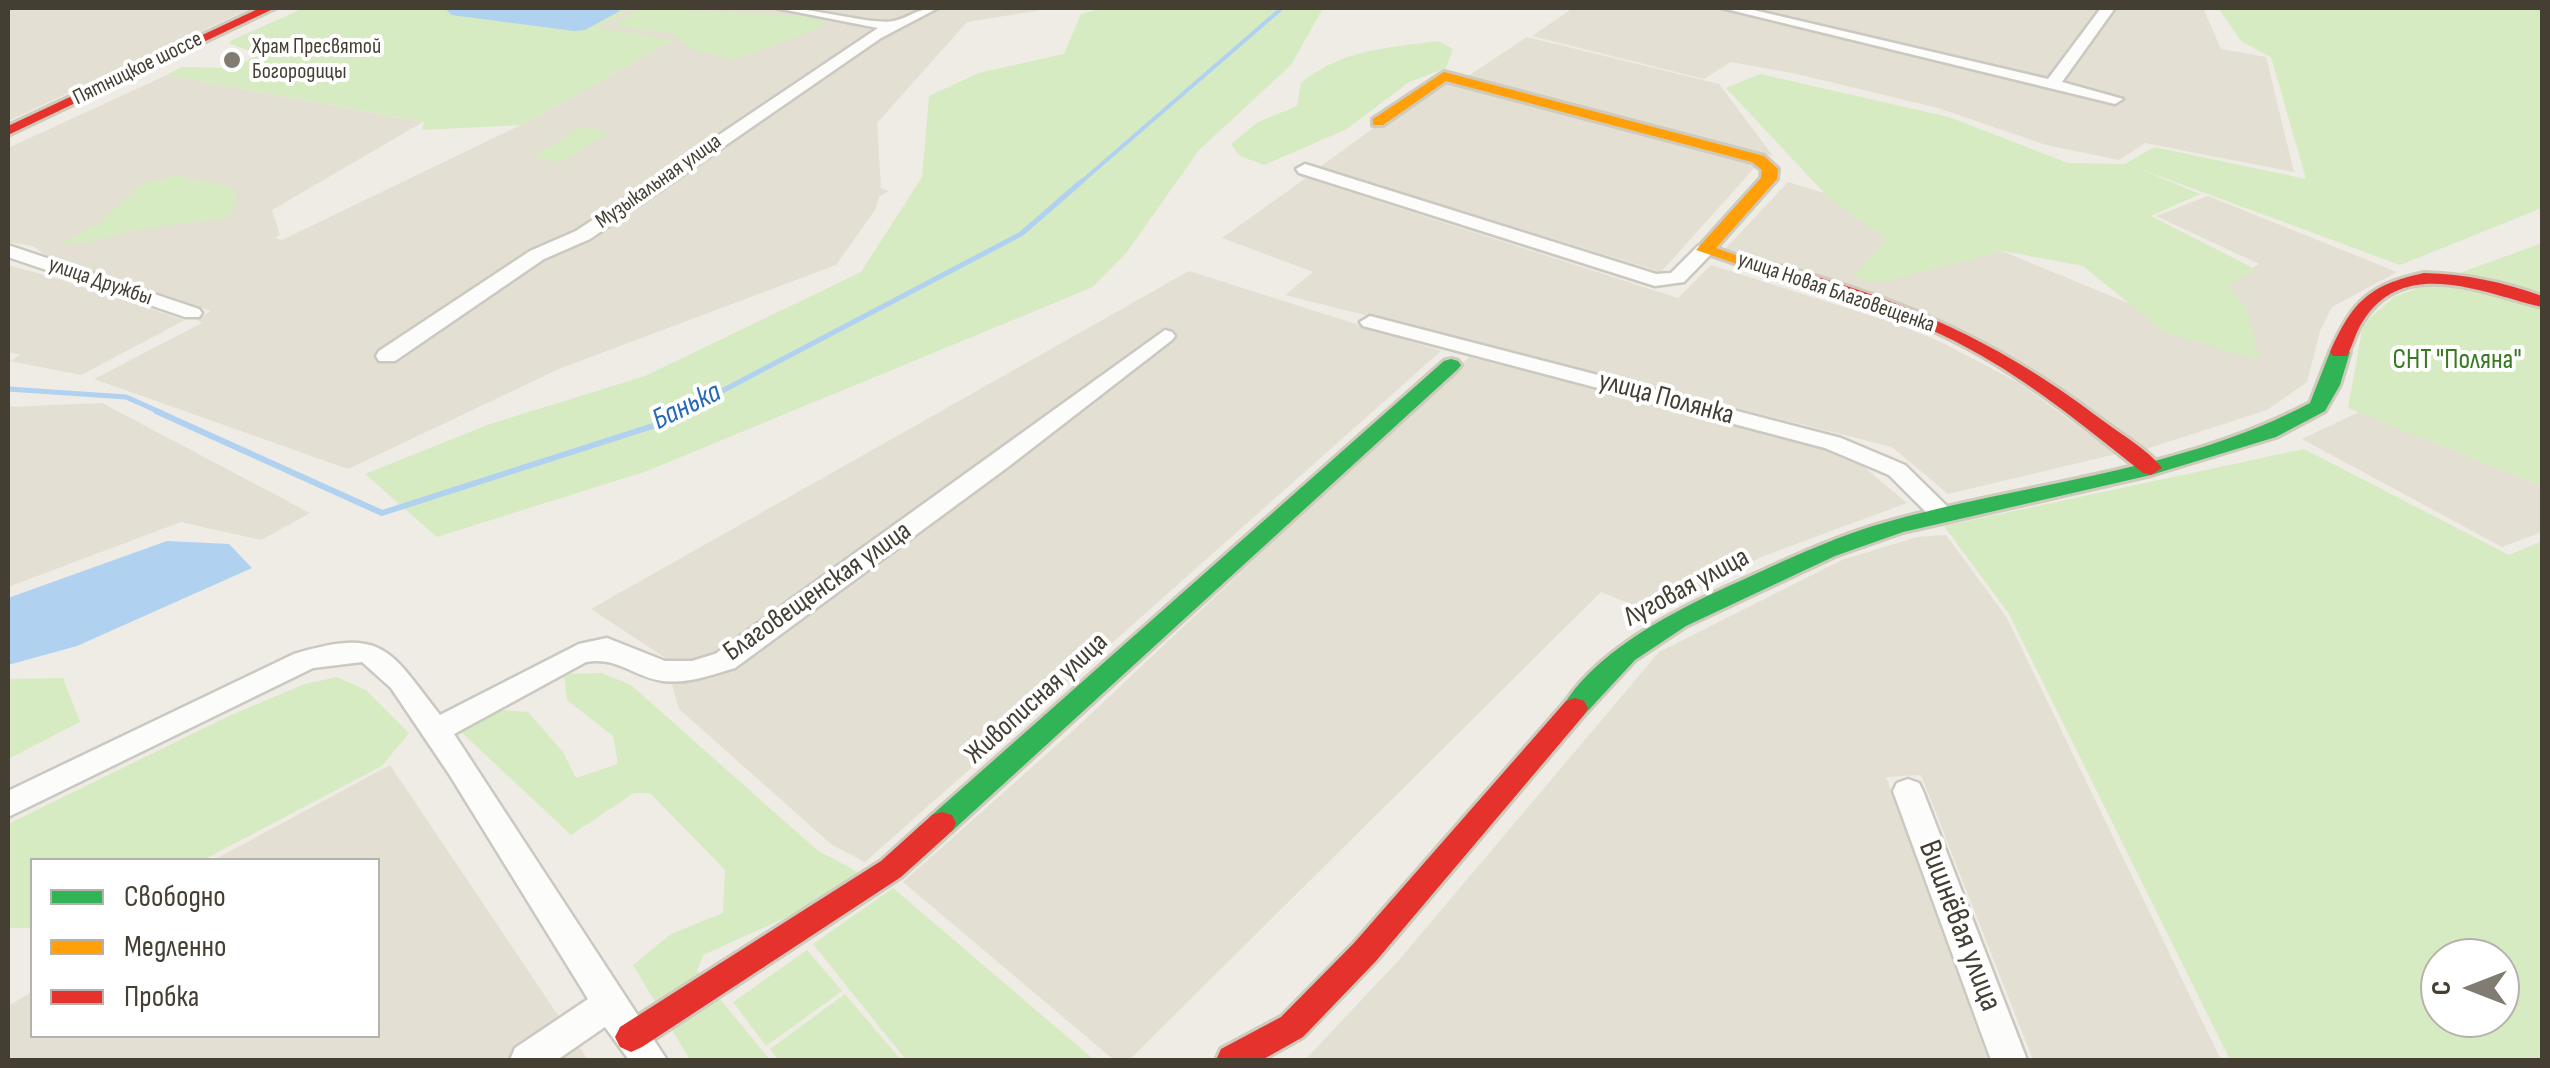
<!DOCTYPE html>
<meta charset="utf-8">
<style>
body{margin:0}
#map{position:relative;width:2550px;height:1068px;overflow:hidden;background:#eeece5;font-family:"Sofia Sans Condensed",sans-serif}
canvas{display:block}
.frame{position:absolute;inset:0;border:10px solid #443f32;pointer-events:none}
.legend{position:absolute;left:30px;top:858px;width:350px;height:180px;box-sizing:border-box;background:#fff;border:2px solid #b4b2ad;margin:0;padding:12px 18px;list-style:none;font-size:30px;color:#443f32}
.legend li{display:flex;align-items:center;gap:20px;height:50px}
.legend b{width:50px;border:2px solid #b4b2ad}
.north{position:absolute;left:2420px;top:938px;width:100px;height:100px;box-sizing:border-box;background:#fff;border:2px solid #b4b2ad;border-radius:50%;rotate:270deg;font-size:28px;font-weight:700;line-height:40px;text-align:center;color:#443f32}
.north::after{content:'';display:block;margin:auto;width:35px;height:45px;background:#807c71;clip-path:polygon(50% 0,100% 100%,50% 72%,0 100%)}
</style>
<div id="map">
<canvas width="2550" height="1068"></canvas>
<div class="frame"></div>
<ul class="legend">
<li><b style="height:12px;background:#30b455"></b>Свободно</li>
<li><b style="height:12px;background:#ff9f0a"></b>Медленно</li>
<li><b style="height:12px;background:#e5322d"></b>Пробка</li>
</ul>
<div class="north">С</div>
</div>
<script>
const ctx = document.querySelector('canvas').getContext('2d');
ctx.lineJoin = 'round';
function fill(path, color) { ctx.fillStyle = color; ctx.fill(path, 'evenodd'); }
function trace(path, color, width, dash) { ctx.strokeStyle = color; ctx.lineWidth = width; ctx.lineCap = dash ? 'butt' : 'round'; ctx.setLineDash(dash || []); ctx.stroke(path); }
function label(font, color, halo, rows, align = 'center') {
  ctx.font = font + ' "Sofia Sans Condensed",sans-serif'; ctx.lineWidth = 8; ctx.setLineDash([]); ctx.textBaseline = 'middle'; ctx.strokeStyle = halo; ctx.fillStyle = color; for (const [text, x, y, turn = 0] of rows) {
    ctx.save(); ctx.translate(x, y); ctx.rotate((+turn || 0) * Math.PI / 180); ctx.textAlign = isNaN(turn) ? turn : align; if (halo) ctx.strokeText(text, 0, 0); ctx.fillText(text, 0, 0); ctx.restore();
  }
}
const residential = new Path2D(`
 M8,8h243l-243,113z
 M633,8h420l-86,14 -90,101 4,65 8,3 -10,6 -4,13 -39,55 -277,104 -211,100 -254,-90 108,-56 -5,-3 14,-9 -103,-32 -62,-23 -13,-10 -25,-4v-94l159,-73 256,47 -151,88 8,25 -5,3 7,2 247,-119 143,-80 -77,-13z
 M1573,8h630l18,41 45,8 28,115 -149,-29 -26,17 -73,-15 -108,-37 -141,-34 -66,-12 -27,17 -172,-43z
 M1527,37l192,47 54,72 -305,-80z
 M1438,81l318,85 -95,106 -341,-105z
 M1306,178l372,120 33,-33 186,59 44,18 78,41 97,71 -168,40 -56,-47 -607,-152 28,-23 -91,-34z
 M1788,182l175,53 206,85 90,-56 -103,-48 52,-20 189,76 -65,35 -12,24 -13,51 -40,28 -121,39 -147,-99 -274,-101z
 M8,265l50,14 127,41 -104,55 -71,-14 10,-6 -12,-3z
 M1189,271l252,80 -576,511 -33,-17 -153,-136 -15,-52 -73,-48z
 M1469,357l383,100 55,46 -146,54 -107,56 -53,-21 -472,468h-15l-211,-178 173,-154z
 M102,403l208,110 -49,27 -80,-18 -173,65v-180z
 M2359,412l183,74v46l-40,15 -200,-108z
 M1946,535l61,83 214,442h-188l-112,-285 -35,2 102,283h-683l94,-100 260,-308 183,-92 75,-23z
 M390,765l198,295h-580v-54l24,-14v44h346v-176h-164z`);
const green = new Path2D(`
 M304,8h329l-36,20 77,12 -152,85 -100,5 2,-8 -257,-47 14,-8 53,1 25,-14 -29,-10v-3z
 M642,8l187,9 -13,13 -83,30 -44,-12 -17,-15 -51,-6 -5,-4z
 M1104,8l218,2 -31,55 -92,85 -72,102 -34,35 -446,184 -210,66 -72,-63 125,-50 155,-48 216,-104 61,-95 7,-81 50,-23 85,-19 17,-40z
 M2218,8h324v200l-142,57 -260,-96 60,25 -49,22 104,53 -26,16 18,24 12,51 -95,-28 -81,-66 -80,-15 -124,32 -27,-6 34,-38 -57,-41 -103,-110 34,-14 189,43 119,46 57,1 29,-17 152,32 -35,-122 -29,-15z
 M1438,41l15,8 -7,19 -37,14 -62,47 -83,36 -24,-9 -9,-12 27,-22 39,-16 4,-23c42,-34 85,-35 137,-42z
 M581,127l28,5 -47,30 -29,-5z
 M177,176l55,11 5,13 -10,18 -94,12 -45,13h-26l34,-18 48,-42z
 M2542,243v243l-194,-78 15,-84 31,-27z
 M2304,449l205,106 33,-14v519h-312l-221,-446 -65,-88zM2440,958h60v60h-60z
 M602,673l29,12 186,165 44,24 -43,29 -115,52 -6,16 73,89h-80l-57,-95 38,-31 52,-21 2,-43 -75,-77h-16l-63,42 -112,-105 32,-21 37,3 35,40 13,26 42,-14 -5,-28 -46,-36 -3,-26z
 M337,677l29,13 43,43 -27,33 -179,94h-171v68h-24v-104l223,-109 74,-31z
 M63,678l17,44 -72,37v-80z
 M893,888l198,169 -3,3h-182l-93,-116z
 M807,950l35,41 -76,55 -33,-44z
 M845,994l56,66h-122l-9,-11z`);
const water = new Path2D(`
 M445,8h170l5,3 -35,19 -11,1 -123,-16z
 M167,541l62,3 23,24 -175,78 -69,19v-67z`);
const streamFar2 = new Path2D(`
 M1080,183l202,-175`);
const streamFar1 = new Path2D(`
 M8,389l118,8 36,16
 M680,413l341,-179 61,-53`);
const stream = new Path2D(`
 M156,411l226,102 277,-89 26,-13`);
const street = new Path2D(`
 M776,8c32,-2 97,18 118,13 17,-4 25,-14 44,-13l-57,30 -291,201 -46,20 -149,102h-16l-3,-5 3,-5 151,-100 46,-20 302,-203z
 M1722,8h23l303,71 53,-71h14l-53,74 61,17 -8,5z
 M1305,164l351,110 15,-1 27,-27h14l3,4 -31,32 -29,4 -356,-113 -3,-4z
 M8,245l191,64 3,4 -3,4h-14l-177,-60z
 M1370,316l471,122 64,27 50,49 -3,6h-18l-45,-45 -64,-27 -462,-122 -3,-4z
 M1165,330l7,2 3,4 -3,4 -164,127 -273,201c-24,7 -47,16 -72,13 -29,-4 -46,-25 -77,-19l-132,72 213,326h-38l-24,-33 -48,33h-47l5,-12 73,-49 -139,-225 -58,-86 -29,-26 -49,6 -305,149v-26l286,-137c89,-27 95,-5 146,61l139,-71 28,-6 58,23h27l23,-7z
 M1908,779l11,4 4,8 104,269h-36l-98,-269 4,-8z`);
const fast = new Path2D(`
 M2340,346l10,6 -10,33 -15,26 -49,26 -125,38 -248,57 -68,24 -149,70 -51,34 -51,55 -9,3 -9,-3 -4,-7c30,-53 103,-92 156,-117 58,-26 115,-55 176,-71 138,-38 288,-49 416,-117l20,-51z
 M1451,359l7,2 3,4 -3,4 -506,462 -10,3 -10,-3 -4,-8 4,-8 512,-454z`);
const slow = new Path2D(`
 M1444,72l320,84 14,13 -1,10 -61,69 45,16 -9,5 -56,-19 65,-72 1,-8 -10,-8 -306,-81 -63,44h-10v-6z`);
const jam = new Path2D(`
 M260,8h15l-267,127v-9z
 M1752,259c135,34 239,76 350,161 20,15 45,29 60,48l-11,7 -8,-2c-52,-41 -103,-84 -161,-117 -73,-43 -155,-65 -236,-88l-3,-4z
 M2424,273c42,1 79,9 118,23v11c-57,-13 -137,-52 -179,14 -7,10 -10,24 -16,35h-14l-3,-4c23,-51 39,-67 94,-79z
 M1575,698l9,3 4,7 -4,7 -208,246 -73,76 -41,23h-46l5,-11 60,-32 73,-74 212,-242z
 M942,812l10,3 4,8 -4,8 -51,46 -259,170 -11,5 -11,-5 -5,-10 5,-10 261,-166 51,-46z`);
const markers = [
 [232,60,10,"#807c71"]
];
const farPoinames = [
 ["Храм Пресвятой",252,47],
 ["Богородицы",252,72]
];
const farStreetnames = [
 ["Пятницкое шоссе",138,69,-26],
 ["Музыкальная улица",659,182,-35],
 ["улица Дружбы",100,282,19],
 ["улица Новая Благовещенка",1836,293,19]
];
const parkNames = [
 ["СНТ \"Поляна\"",2457,361]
];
const streetNames = [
 ["улица Полянка",1666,399,15],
 ["Луговая улица",1687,588,-28],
 ["Благовещенская улица",818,592,-35],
 ["Живописная улица",1037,699,-42]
];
const waterNames = [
 ["Банька",687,407,-26]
];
const nearStreetnames = [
 ["Вишнёвая улица",1959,926,69]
];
fill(residential, '#e3dfd2');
fill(green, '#d7ebc2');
fill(water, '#b1d1f1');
trace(streamFar2, '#b1d1f1', 4);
trace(streamFar1, '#b1d1f1', 5);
trace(stream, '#b1d1f1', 6);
trace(street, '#cac8c1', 5);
trace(fast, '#cecabc', 6);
trace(slow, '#cecabc', 6);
trace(jam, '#cecabc', 6);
fill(street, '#fcfcfb');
fill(fast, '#30b455');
fill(slow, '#ff9f0a');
fill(jam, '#e5322d');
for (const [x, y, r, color] of markers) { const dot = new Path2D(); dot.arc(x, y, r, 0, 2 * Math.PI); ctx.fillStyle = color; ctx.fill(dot); trace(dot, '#fff', 4); }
label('22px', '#443f32', '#fff', farPoinames, 'left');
label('22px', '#443f32', '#fff', farStreetnames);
label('28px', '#397921', '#fff', parkNames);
label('28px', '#443f32', '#fff', streetNames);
label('italic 30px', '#2469b7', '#fff', waterNames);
label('32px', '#443f32', '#fff', nearStreetnames);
</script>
